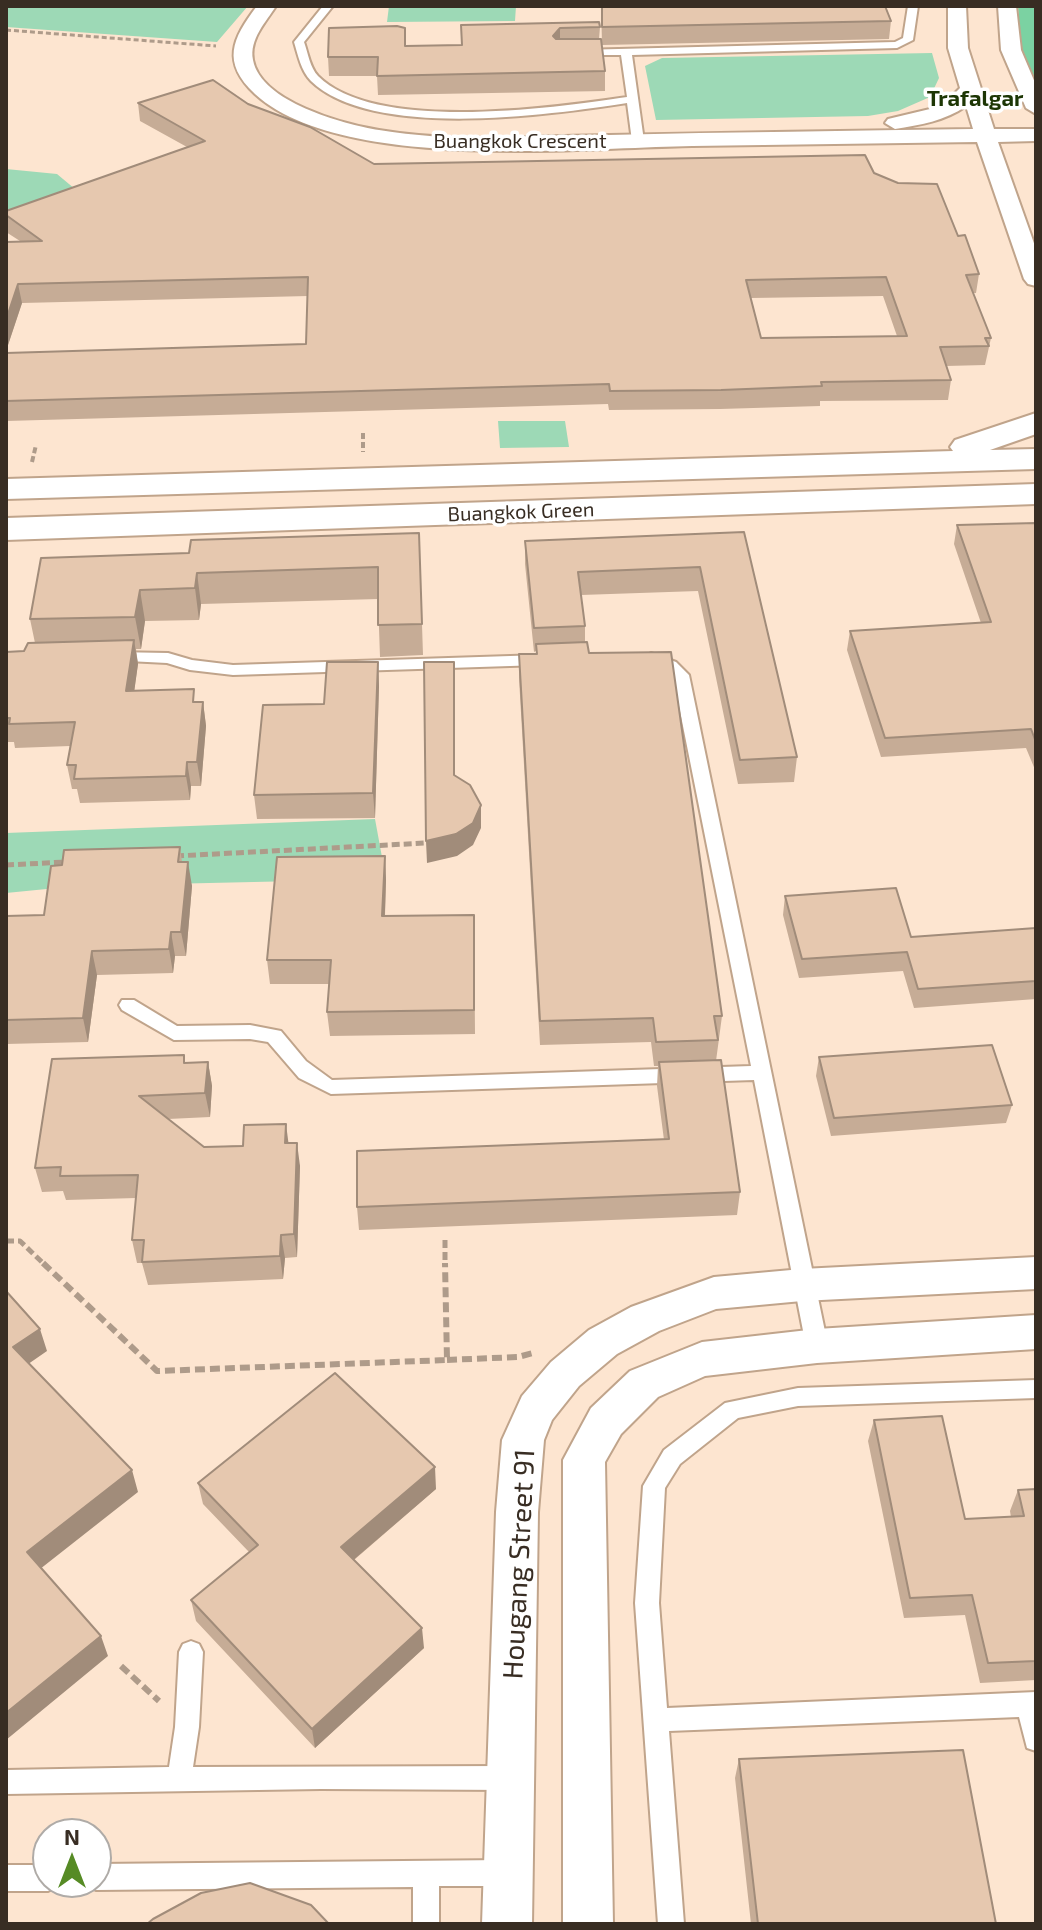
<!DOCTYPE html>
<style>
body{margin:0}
#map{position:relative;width:1042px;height:1930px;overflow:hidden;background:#fde5d0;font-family:"Exo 2",sans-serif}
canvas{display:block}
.frame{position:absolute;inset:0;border:8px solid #382d23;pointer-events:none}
.north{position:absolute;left:32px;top:1818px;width:80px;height:80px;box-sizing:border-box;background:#fff;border:2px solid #afaba7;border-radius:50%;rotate:0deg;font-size:22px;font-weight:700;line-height:32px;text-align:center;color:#382d23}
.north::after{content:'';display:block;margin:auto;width:28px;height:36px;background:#568b25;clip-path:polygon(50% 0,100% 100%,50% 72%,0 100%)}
</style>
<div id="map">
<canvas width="1042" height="1930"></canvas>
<div class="frame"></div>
<div class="north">N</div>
</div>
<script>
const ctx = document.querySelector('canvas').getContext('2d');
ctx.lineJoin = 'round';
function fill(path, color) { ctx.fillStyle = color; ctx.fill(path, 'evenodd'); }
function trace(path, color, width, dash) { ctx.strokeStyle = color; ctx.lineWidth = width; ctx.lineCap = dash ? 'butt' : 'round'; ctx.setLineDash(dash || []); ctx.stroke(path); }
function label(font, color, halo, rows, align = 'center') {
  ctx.font = font + ' "Exo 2",sans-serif'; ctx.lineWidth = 7; ctx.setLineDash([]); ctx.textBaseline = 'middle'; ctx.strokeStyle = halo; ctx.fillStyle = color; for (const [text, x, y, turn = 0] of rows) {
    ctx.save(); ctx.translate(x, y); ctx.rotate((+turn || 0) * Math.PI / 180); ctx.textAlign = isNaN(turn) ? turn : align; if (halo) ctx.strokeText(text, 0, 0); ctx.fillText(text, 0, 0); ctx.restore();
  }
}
const green = new Path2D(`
 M6,6h242l-31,36 -211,-15z
 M389,6h127l-1,15 -128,1z
 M932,53l7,25 -9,19 -32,14 -30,5 -212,4 -11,-54 17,-8z
 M6,169l51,5 30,25 -81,31z
 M498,421h67l4,26 -69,1z
 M375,819l11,60 -309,7 -71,7v-60z`);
const forest = new Path2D(`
 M1018,6h18v77l-15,-33z`);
const pathFar3 = new Path2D(`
 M6,30l210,16`);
const pathFar2 = new Path2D(`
 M363,433v19
 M32,462l4,-17`);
const pathFar1 = new Path2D(`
 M176,856l250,-13
 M6,865l60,-3
 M445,1240v25
 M6,1241h14l25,24`);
const path = new Path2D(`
 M43,1263l114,108 290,-11 -2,-97
 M447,1360l71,-3 15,-4
 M121,1666l38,35`);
const lane = new Path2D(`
 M323,6h10l-29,36c4,11 6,26 14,34 57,57 235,32 309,21l-6,-42h-46l-1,-2 5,-3 316,-8 8,-4 5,-32h10l-5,34 -16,8 -265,7 12,86 -6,3 -6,-3 -5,-38c-77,12 -255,37 -316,-22 -10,-10 -13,-26 -17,-39z
 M113,652l55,1 24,7 41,5 308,-10 8,5 -8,5 -308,10 -43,-5 -23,-7 -59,-3 -3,-3z
 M651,653l25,9 13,13 139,671 -4,6 -7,3 -7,-3 -4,-6 -52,-266 -423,14 -32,-16 -31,-36 -18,-3 -76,1 -52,-30 -3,-5 3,-5h12l43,26 73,-1 31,6 25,30 26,19 419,-14 -78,-390c-8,-8 -22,-9 -30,-18z
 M1036,1380v18l-238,8 -60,12 -58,46 -15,24 -6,115 8,105 369,-16v59l-9,-3 -8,-31 -350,14 15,193h-26l-23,-321 8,-117 21,-36 61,-47 73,-15z
 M191,1641l8,3 4,8 -4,75 -6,40 317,-1 9,3 3,9 -3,9 -9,3 -189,-1 -315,5v-24l163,-3 6,-40 4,-75 4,-8z
 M505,1860l9,4 4,9 -4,9 -9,4h-66v38h-26v-37l-317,3 -9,-4 -2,-4h11v-18z
 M6,1865h42v17h11l-2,5 -9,4h-42z`);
const street = new Path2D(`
 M257,6h19c-10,16 -27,33 -23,54 8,42 90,64 126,70 76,13 154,6 230,5 121,-3 243,-4 364,-6l-7,-23c-21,15 -46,19 -71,23l-10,-6 3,-4 42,-10 19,-10 11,-11 -12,-40v-42h18l2,42 26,81h42v12l-38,1 38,107v37l-8,-2 -4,-5 -47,-137c-95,1 -190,3 -285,4 -111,2 -352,26 -437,-52 -34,-32 -23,-55 2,-88z
 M998,6h18l5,44 15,35v29l-10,-6 -25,-58z
 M1036,1257v32l-234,12 -86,8 -57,22 -42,23 -38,32 -27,34 -8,20 -6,72 -6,412h-50l14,-412 6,-72 20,-44 29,-34 38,-32 42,-23 83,-30 88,-8z
 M1036,1315v34l-219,14 -112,13 -47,21 -37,37 -16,28 8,462h-50v-464l28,-52 39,-37 72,-29 115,-13z`);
const primary = new Path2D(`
 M1036,413v21l-46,16 46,-1v20l-1030,30v-20l947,-28 -3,-4 5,-7z
 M1036,484v20l-1030,36v-22z`);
const wall = new Path2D(`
 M601,6h284l6,15 -2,18 -287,6 3,26v20l-227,4 -1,-19h-48l-1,-19 78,-11 56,-1 -1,-20 139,2 -1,12 3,4z
 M138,103l110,1 126,60 500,9 84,63 21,38 -3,19h-3l18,45 -6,27 -39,1 5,14 -3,20 -128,1v5l-100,3 -111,1 -1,-6 -602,17v-68l300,-9 2,-48 -286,7 -16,48 14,-110 -14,-9v-21l181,-64 -47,-26zM883,296l14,40 -136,2 -10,-40z
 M1036,523v249l-10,-24 -145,9 -34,-107 3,-19 131,-8 -27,-79 3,-19z
 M744,532l53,225 -3,25 -56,2 -40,-193 -117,4 4,31v16l137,374 -6,45 24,131 -3,23 -378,15 -2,-23 307,-67 -7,-54 1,-20h-4l-3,-24 -111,3 -21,-367v-24h17v-3l-2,1 -9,-88v-23z
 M419,533l4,122 -43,2 -2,-58 -177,5 -2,16 -54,1 -4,28h-5l2,15 -4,27 62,11h7l3,24 -5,60h-10l-1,14 -110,3 -3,-14h-5l-5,-24 3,-19 -55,2 -1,-6h-8v-90l18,-1 11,-8 -5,-24 159,-66z
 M378,662l1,24 -4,132 -118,1 -3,-24 70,-91z
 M180,847l2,15 10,24 -6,70h-11l-2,17 -76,2 -9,67 -82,2v-128l38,-1 18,-50z
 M385,856l1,24 -1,36 89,-1 1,119 -145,2 -3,-24 2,-28h-59l-3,-24z
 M785,896l126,41 125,-9v71l-122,9 -11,-37 -104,7 -16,-63z
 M819,1057l193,48 -6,18 -175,13 -15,-60z
 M208,1062l4,24 -2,31 -42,2 36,28 84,-4 12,23 -3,91 -12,1 -2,21 -135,6 -6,-22h-5l-5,-23 4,-42 -70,2 -3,-9 -21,1 -7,-24 151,-105z
 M1036,1125v30h-2z
 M874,1420l91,99 46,-2 -1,-6 8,-21 18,-1v191l-56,3 -15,-68 -61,3 -36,-177z
 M198,1483l238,6 -82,71 70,88 -109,100 -119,-127 -5,-21 58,-48 -46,-48z
 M739,1759l257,165h-245l-16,-146z`);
const shadedWall = new Path2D(`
 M560,28v19l-7,-11z
 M18,284l4,19 -16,48v-31z
 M197,573l4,31 -2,16 -4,-32z
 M140,590l5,31 -4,28 -6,-32z
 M134,640l4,24 -7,51 -5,-24z
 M378,662l1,24 -4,132 -2,-25z
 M203,702l3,24 -5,60 -4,-24z
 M187,762l4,24 -1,14 -4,-24z
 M481,805v23l-8,17 -16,11 -30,7 -1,-22z
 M385,856l1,24 -2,60 -2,-24z
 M188,862l4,24 -6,70 -5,-24z
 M171,932l4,24 -2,17 -4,-24z
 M92,951l5,24 -9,67 -5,-24z
 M208,1062l4,24 -2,31 -5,-24z
 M286,1124l3,23 -4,-4z
 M297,1143l3,23 -3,91 -3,-23z
 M281,1235l4,23 -2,21 -3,-23z
 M40,1329l7,22 -26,18 -8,-22z
 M435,1467l1,22 -92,79 -3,-21z
 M132,1470l6,22 -103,81 -8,-21z
 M422,1628l2,20 -109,100 -3,-19z
 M101,1636l7,20 -102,84v-27z`);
const building = new Path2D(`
 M602,6h283l6,15 -289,6z
 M599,22l1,5 -40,1 -7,8 3,3h45l4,32 -228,5 1,-19h-50l1,-29 68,-2 8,2v18l57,-1 -1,-20z
 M213,80l35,24 62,23 64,37 491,-9 9,18 24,10 39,1 21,52 7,-1 14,39 -13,1 25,63h-6l4,8 -49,1 11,33 -130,2 1,4 -101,4 -111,1 -1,-7 -603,17v-48l300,-9 2,-67 -290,7 -12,36v-78l36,-1 -36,-26v-4l199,-70 -67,-38zM886,277l21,59 -146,2 -15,-58z
 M1036,523v219l-5,-13 -146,9 -35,-107 141,-9 -34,-97z
 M744,532l53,225 -57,3 -40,-193 -122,5 7,54 -51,2 -9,-87z
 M419,533l3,91 -44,1v-58l-181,6 -2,15 -55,2 -5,27 -105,2 11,-61 148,-5 2,-13z
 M134,640l-8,51 68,-2 -1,13h10l-6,60h-10l-1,14 -112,3 2,-14h-9l8,-43 -66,2 1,-6h-4v-66l18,-1 4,-8z
 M587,642l2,11 82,-1 51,364h-8l4,24 -62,2 -3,-24 -113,3 -21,-367h18l-1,-10z
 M327,662h51l-5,131 -119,2 9,-90 61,-1z
 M424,662h30v113l16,10 11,20 -8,18 -17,11 -30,7z
 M180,847l-2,15h10l-7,70h-10l-2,17 -77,2 -9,67 -77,2v-104l38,-1 7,-49 11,-1 2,-15z
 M385,856l-3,60 92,-1v95l-147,2 4,-52h-64l10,-103z
 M896,888l15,49 125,-9v53l-118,8 -11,-37 -105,7 -17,-63z
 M992,1045l20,60 -178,13 -15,-61z
 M184,1055v8l24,-1 -3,31 -66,3 65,51 39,-1 1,-21 42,-1 -1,19h12l-3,91 -13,1 -1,21 -138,6 2,-22h-12l6,-65 -78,1 1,-9 -26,1 17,-109z
 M721,1060l19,132 -383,15v-56l312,-12 -10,-77z
 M6,1291l34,38 -27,18 119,123 -105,82 74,84 -95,77z
 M335,1373l100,94 -94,80 81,81 -110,101 -121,-129 67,-55 -60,-62z
 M942,1416l23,103 59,-3 -6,-26 18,-1v172l-48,2 -16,-68 -62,3 -36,-178z
 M963,1750l33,174h-238l-19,-165z
 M250,1883l61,22 18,19h-182l6,-5 48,-26z`);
const farStreetnames = [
 ["Buangkok Crescent",520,141],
 ["Buangkok Green",521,512,-2]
];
const farNeighbourhoodnames = [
 ["Trafalgar",975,99]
];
const nearStreetnames = [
 ["Hougang Street 91",519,1564,-87]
];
fill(green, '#9dd9b6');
fill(forest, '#7bd2a2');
trace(lane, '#c0a48b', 4);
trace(street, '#c0a48b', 4);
trace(primary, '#c0a48b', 4);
trace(pathFar3, '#ae9b8a', 3, [5, 3]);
trace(pathFar2, '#ae9b8a', 4, [6, 3]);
trace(pathFar1, '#ae9b8a', 5, [8, 4]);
trace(path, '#ae9b8a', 6, [10, 5]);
fill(lane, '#fff');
fill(street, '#fff');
fill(primary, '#fff');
fill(wall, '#c6ac96');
fill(shadedWall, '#a18c7a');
fill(building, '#e6c8af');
trace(building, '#a18c7a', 2);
label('20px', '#382d23', '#fff', farStreetnames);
label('bold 22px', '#1d3604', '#fff', farNeighbourhoodnames);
label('28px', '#382d23', '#fff', nearStreetnames);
</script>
